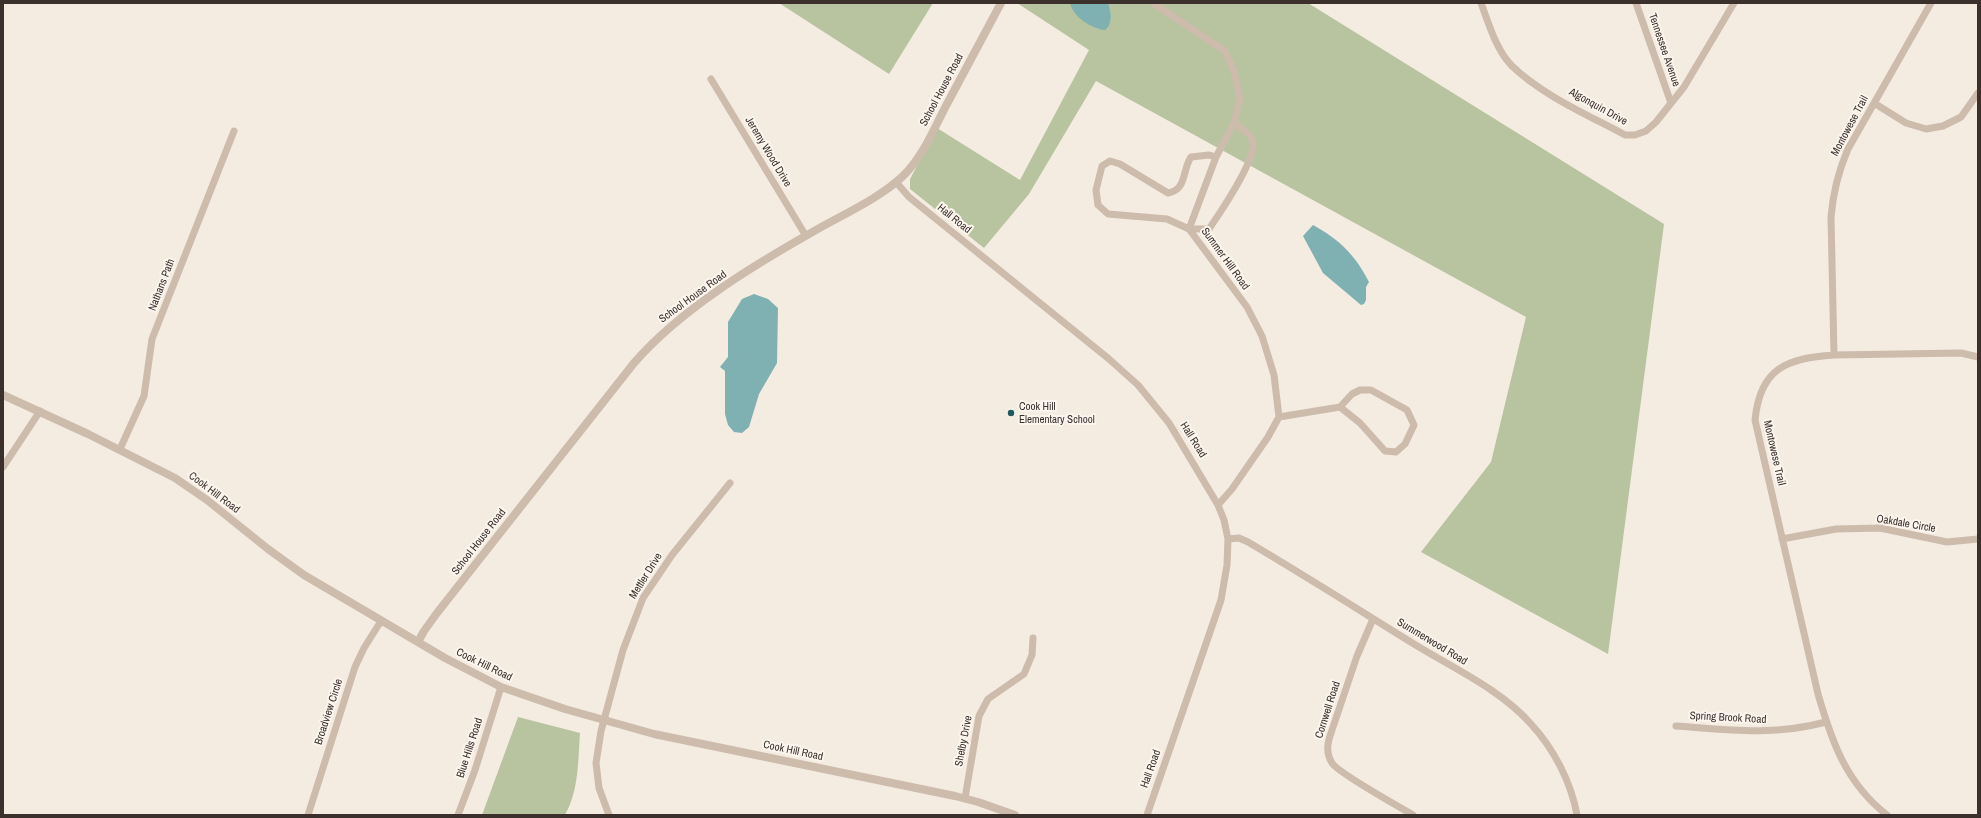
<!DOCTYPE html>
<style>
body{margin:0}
#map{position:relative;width:1981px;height:818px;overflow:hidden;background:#f4ebe1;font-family:"Archivo Narrow",sans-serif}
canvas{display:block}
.frame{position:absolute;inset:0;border:4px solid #3b302b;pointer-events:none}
</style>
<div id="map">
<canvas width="1981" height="818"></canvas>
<div class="frame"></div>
</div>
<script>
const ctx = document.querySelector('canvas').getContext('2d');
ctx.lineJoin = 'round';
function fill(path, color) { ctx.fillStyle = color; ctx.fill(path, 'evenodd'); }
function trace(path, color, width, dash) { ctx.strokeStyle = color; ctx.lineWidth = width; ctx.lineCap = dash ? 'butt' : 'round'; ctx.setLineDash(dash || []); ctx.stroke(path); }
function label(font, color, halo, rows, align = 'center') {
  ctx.font = font + ' "Archivo Narrow",sans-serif'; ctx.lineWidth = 4; ctx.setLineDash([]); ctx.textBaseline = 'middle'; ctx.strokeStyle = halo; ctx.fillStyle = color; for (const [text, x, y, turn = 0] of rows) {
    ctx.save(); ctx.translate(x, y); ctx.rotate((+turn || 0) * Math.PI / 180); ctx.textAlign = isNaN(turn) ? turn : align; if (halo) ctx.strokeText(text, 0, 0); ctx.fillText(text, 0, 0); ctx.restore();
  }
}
const green = new Path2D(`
 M779,3h154l-44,71z
 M1017,3h291l356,221 -56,430 -187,-102 70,-90 35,-145 -430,-236 -67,113 -45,54 -74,-59v-10l27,-51 83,52 69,-130z
 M518,717l62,16c-2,28 -1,57 -15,82h-83z`);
const water = new Path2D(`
 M1070,3h38c3,8 5,22 -3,27 -13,-1 -32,-13 -35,-27z
 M1313,225c26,14 43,31 56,57l-3,5v13l-2,4 -3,1 -38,-32 -20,-37z
 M754,294l14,5 10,9 -1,55 -18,31 -10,33 -7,6 -8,-1 -6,-7 -3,-11v-43l-5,-4 8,-10v-35l14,-23z`);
const minor = new Path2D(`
 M1153,3l72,48 9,20 6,28 -6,24 -18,34 -27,72 58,78 15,29 12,39 5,42 -11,20 -36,52 -14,16
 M1481,3c8,21 15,47 31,63 30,29 76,49 113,69h10l11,-4 10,-9 28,-35 50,-84
 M1636,3l35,100
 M711,79l95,157
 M1874,103l32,20 20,6 17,-3 18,-9 17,-24
 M1216,157l-7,-2 -18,2c-9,13 -4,33 -23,36l-48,-29 -10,-3 -8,5 -6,24 2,15 10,9 59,5 22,10h20c10,-15 50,-72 43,-89 -2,-7 -12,-13 -18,-17
 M896,182l13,15 200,162 29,26 31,38 49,82 6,15 4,19 -1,26 -6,35 -74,215
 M1834,355l127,-2 17,4
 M1279,417l61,-10 12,-13 8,-4h11l36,20 7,15 -9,19 -9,8 -11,-1 -25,-28 -20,-16
 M120,449l24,-53 8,-57 82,-208
 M3,467l37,-56
 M1228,539l11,-1 9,4c56,33 111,68 166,102 39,24 86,45 117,80 23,25 40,58 46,91
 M1782,539l54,-10 44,-1 67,14 31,-3
 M1373,619l-16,37 -26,77c-4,11 -5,20 1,30 6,10 66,43 81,52
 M1676,726c54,4 97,10 150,-4
 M965,798l14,-82 9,-17 36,-25 8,-19 1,-17
 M308,815l47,-148 9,-19 17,-27
 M458,815l17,-45 26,-83
 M609,815l-10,-27 -3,-25 5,-32 22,-81 20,-52 29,-43 58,-72
 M1887,815c-41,-32 -55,-73 -69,-121l-63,-274c5,-52 32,-62 79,-65l-3,-138c2,-24 7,-45 17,-68l83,-146`);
const tertiary = new Path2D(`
 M3,395l85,39 87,44 32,22 61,49 36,26 141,83 56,29 64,22 89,25 301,62 23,6 37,13
 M418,642l6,-11 13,-18 197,-250c47,-54 120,-98 182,-133 28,-16 64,-32 87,-54 20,-19 31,-48 44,-72 18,-34 36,-67 54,-101`);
const markers = [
 [1011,413,4,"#1f5a5e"]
];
const streetNames = [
 ["Tennessee Avenue",1664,50,71],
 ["School House Road",942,90,-62],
 ["Algonquin Drive",1598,107,29],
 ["Montowese Trail",1850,126,-62],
 ["Jeremy Wood Drive",768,152,59],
 ["Hall Road",954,219,39],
 ["Summer Hill Road",1225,259,54],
 ["Nathans Path",162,285,-69],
 ["School House Road",693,297,-36],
 ["Hall Road",1193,440,58],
 ["Montowese Trail",1774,453,77],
 ["Cook Hill Road",214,493,37],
 ["Oakdale Circle",1906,524,10],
 ["School House Road",479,542,-52],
 ["Mettler Drive",646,576,-58],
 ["Summerwood Road",1432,642,31],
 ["Cook Hill Road",484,665,26],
 ["Cornwell Road",1328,710,-72],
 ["Broadview Circle",329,712,-72],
 ["Spring Brook Road",1728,718,3],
 ["Shelby Drive",964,741,-79],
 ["Blue Hills Road",470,748,-72],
 ["Cook Hill Road",793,751,12],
 ["Hall Road",1151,769,-70]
];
const poiNames = [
 ["Cook Hill",1019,407],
 ["Elementary School",1019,420]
];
fill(green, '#b8c4a0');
fill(water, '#7fb0b2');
trace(minor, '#cdbbac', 7);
trace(tertiary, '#cdbbac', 8);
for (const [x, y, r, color] of markers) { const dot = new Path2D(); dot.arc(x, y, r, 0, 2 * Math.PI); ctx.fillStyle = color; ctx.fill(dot); trace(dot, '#fbf5ee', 1.5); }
label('11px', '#3b302b', '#fbf5ee', streetNames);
label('11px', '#3b302b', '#fbf5ee', poiNames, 'left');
</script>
